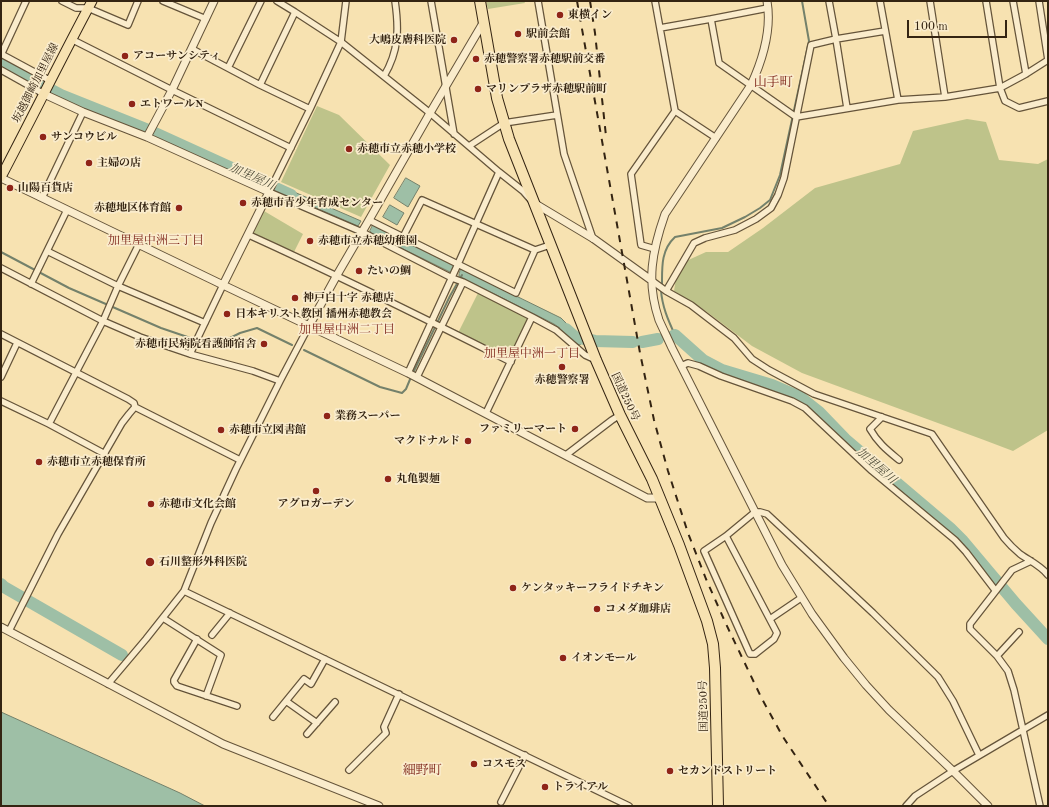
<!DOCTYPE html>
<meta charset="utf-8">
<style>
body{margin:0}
#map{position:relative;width:1049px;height:807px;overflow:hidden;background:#f7e2b1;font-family:"Old Standard TT",serif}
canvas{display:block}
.frame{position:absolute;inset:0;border:2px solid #342412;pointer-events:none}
.scale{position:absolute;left:907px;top:20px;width:100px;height:18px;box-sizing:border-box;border:2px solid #342412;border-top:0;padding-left:5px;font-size:12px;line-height:14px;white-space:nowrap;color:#342412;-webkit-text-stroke:3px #faeccc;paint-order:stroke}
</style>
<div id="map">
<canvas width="1049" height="807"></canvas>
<div class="frame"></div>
<div class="scale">100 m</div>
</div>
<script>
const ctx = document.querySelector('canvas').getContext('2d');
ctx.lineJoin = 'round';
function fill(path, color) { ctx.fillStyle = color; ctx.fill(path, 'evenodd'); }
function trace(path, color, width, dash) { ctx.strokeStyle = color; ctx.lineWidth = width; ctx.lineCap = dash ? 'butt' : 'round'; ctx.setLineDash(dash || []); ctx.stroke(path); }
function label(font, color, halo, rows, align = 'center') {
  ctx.font = font + ' "Old Standard TT","Noto Serif JP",serif'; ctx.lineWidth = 3.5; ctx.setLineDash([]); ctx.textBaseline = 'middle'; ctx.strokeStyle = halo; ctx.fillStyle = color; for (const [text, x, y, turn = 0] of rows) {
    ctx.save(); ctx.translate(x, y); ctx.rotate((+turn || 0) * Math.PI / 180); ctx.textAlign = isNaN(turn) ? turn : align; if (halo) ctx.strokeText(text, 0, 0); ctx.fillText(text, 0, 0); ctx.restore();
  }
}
const green = new Path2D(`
 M486,1h38l1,2 -37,6z
 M317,106l22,9 51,50 -29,52 -80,-35z
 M967,119l19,3 13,38 39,4 10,-5v271l-35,21 -29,-11 -182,-67 -50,-27 -45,-34 -33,-21 2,-13 8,-16 22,-10h22l35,-24 52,-40 85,-24 13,-33z
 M264,211l39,23 -9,18 -41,-18z
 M478,293l49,24 1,3 -18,36 -3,1 -49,-24z`);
const water = new Path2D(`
 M406,178l14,8 -12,21 -14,-9z
 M278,185l83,36 -3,5 -81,-35 -1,-2z
 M390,205l14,8 -7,12 -14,-8z
 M373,225l82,40 -3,8 -81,-40 -1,-2z
 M461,269l100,49 4,4 7,8 4,3 5,11 -2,1 -15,-14 -10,-7 -95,-48v-2z
 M1,712l179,81 25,13h-204z`);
const stream = new Path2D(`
 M1,252l68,36 92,40 53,18 26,-13 17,-5 35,17
 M662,285c0,-18 -1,-35 13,-48l47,-9 23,-11 15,-9 10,-8 10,-25 29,-134 -7,-40
 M661,290c1,16 7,30 14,45
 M304,350l76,37 22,6 4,-4 5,-12
 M413,373l37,-77 12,-21`);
const river = new Path2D(`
 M1,63l60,32 85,34 145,66
 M566,329l9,8 20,4 38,1
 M673,336l2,-1 28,25 19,10 50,15 28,12 19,15 26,27 105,89 13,13 53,63 32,35
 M642,342l16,-3
 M1,584l3,3 118,68`);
const minor = new Path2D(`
 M62,1l14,7h12l40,17 10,-24
 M163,1l43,18
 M277,1l18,11 46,30 89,71 69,59 24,19 7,8
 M346,1l-5,41 -31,67 -41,83 93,40 90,46 11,4 69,35 24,13 29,25 11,5
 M431,1l23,133
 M538,1l26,153 29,85
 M880,1l18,99
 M930,1l15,96
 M986,1l14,87 5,13 14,7 29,-7
 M1013,1l13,73
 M1039,1l9,59
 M711,19l8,44 77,54 102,-17 47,-3 55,-9 26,-14 22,-14
 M660,28l51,-9 57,-11
 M71,39l101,51 119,58
 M192,49l36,19 32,17 50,24
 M1,54l50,27
 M1,55l25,-54
 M228,68l33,-67
 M1,70l43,24
 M384,76c15,-25 15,-47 11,-75
 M260,85l35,-73
 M847,108l-11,-69 49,-8
 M675,111l41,27
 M469,146l35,-23 53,-8
 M42,198l41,-86
 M67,210l-20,41 71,35 87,37
 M369,220l147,73 19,-43
 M249,235c88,40 175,83 262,127
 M403,237l19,-37 113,50 15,-5
 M655,249l-14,-4 -10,-71 44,-63 -20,-110
 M1,268l102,53 37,16 50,17 63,17 27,10
 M651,280l15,11 25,14 43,33 18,21 17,11 45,24 118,40 72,104c5,6 10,11 16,16 10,7 21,12 28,21
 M31,284l16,-33
 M666,291l28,-48 11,-5 30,-8 21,-11 15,-11 7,-13 6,-17 27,-133 25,-6 -7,-38
 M1,334l127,65 6,4 1,4 105,53
 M190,354l33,-69
 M681,366l7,-3 11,3 22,10 71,25 13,7 67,63 83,69 11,12 29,38
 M408,373l50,-109 41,-92
 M1,377l16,-34
 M417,377l46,-95
 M1,401l48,23 56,30
 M486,413l46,-96
 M882,417l-12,12c8,14 17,21 29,31
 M49,424l54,-103 15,-35 21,-42
 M566,455l46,-35 8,-5
 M726,536l51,97 -3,6 -19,15h-5l-1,-2 -45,-101 22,-15 29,-24h5l7,2 106,99 65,64 15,24 26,54
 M1031,561l-19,9 -42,54v5l27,27 11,15 6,19 26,116
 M184,591l445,215
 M163,618l58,37 -15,41
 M770,619l31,-21
 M9,631l49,-97 64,-111 7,-9 6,-7
 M212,635l18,-22
 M197,639l-23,41v2l3,4 60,20
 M997,656l22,-24
 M108,684l38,-45 38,-48 27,-68 25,-54 44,-88 29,-55
 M286,701l31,22
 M273,717l31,-38 7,5 14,-25
 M307,734l28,-32
 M349,770l37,-37 -2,-6 15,-33
 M501,802l24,-47
 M906,806l9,-10 38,-25 95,-56`);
const tertiary = new Path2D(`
 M767,1c5,29 -4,58 -16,84l-86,129c-13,37 -19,68 -6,106 4,9 9,19 13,28l110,217 30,49 32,44 22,27 23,25 64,61 35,35
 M44,94l39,18 64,25 122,55 -46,93
 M147,137l25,-47 42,-89
 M1,178l222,107 185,88 239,125h13
 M534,203l60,36 57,41
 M309,326l28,-51 32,-55 61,-107 53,-90
 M1,627l222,117 156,62`);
const primary = new Path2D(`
 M1,177c31,-59 60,-118 91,-176`);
const trunk = new Path2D(`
 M480,1l17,97 12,41 87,221 24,55 32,64 27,66 28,76 6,23 2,24 3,138`);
const rail = new Path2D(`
 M577,1l63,352 14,67 14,51 20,62 18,46 20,45 36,75 21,38 46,69
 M590,1l5,32 11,103`);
const markers = [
 [560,15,4,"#8f2418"],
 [518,34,4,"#8f2418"],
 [454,40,4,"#8f2418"],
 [125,56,4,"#8f2418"],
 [476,59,4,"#8f2418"],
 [478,89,4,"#8f2418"],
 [132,104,4,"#8f2418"],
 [43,137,4,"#8f2418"],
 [349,149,4,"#8f2418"],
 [89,163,4,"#8f2418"],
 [10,188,4,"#8f2418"],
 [243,203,4,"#8f2418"],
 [179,208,4,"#8f2418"],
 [310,241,4,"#8f2418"],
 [359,271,4,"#8f2418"],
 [295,298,4,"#8f2418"],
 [227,314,4,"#8f2418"],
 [264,344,4,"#8f2418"],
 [562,367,4,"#8f2418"],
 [327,416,4,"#8f2418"],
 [575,429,4,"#8f2418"],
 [221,430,4,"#8f2418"],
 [468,441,4,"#8f2418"],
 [39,462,4,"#8f2418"],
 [388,479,4,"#8f2418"],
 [316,491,4,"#8f2418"],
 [151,504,4,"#8f2418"],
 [150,562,5,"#8f2418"],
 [513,588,4,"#8f2418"],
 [597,609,4,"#8f2418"],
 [563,658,4,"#8f2418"],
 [474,764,4,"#8f2418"],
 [670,771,4,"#8f2418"],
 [545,787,4,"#8f2418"]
];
const poiNames = [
 ["東横イン",568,15],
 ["駅前会館",526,34],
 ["大嶋皮膚科医院",446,40,"right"],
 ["アコーサンシティ",133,56],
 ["赤穂警察署赤穂駅前交番",484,59],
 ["マリンプラザ赤穂駅前町",486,89],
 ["エトワールN",140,104],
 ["サンコウビル",51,137],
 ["赤穂市立赤穂小学校",357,149],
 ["主婦の店",97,163],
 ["山陽百貨店",18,188],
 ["赤穂市青少年育成センター",251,203],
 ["赤穂地区体育館",171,208,"right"],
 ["赤穂市立赤穂幼稚園",318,241],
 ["たいの鯛",367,271],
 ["神戸白十字 赤穂店",303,298],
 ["日本キリスト教団 播州赤穂教会",235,314],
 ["赤穂市民病院看護師宿舎",256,344,"right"],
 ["赤穂警察署",562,380,"center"],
 ["業務スーパー",335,416],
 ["ファミリーマート",567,429,"right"],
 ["赤穂市立図書館",229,430],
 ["マクドナルド",460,441,"right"],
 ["赤穂市立赤穂保育所",47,462],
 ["丸亀製麺",396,479],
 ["赤穂市文化会館",159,504],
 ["アグロガーデン",316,504,"center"],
 ["石川整形外科医院",159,562],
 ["ケンタッキーフライドチキン",521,588],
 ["コメダ珈琲店",605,609],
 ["イオンモール",571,658],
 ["コスモス",482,764],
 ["セカンドストリート",678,771],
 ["トライアル",553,787]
];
const streetNames = [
 ["坂越御崎加里屋線",36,83,-63],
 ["国道250号",625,397,65],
 ["国道250号",704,706,-91]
];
const waterNames = [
 ["加里屋川",252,177,24],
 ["加里屋川",876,466,41]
];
const neighbourhoodNames = [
 ["加里屋中洲三丁目",156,241],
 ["加里屋中洲二丁目",347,330],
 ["加里屋中洲一丁目",532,354]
];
const quarterNames = [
 ["山手町",773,83],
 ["細野町",422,771]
];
fill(green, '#bec38a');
fill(water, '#9ebfa6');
trace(water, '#74816b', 1);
trace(stream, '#74816b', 2);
trace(river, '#9ebfa6', 12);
trace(minor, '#65543a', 8);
trace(tertiary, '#65543a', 9);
trace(primary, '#342412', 11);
trace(trunk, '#342412', 12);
trace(minor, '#faeccc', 5.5);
trace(tertiary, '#faeccc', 7);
trace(primary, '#f7e2b1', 9);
trace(trunk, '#f7e2b1', 10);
trace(rail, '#342412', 2, [7, 7]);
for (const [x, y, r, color] of markers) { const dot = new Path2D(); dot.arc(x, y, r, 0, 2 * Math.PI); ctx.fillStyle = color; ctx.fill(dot); trace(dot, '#faeccc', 1.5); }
label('bold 11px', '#342412', '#faeccc', poiNames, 'left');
label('11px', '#342412', '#faeccc', streetNames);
label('italic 12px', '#54523e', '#faeccc', waterNames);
label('12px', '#7a1f14', '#faeccc', neighbourhoodNames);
label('13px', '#7a1f14', '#faeccc', quarterNames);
</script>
